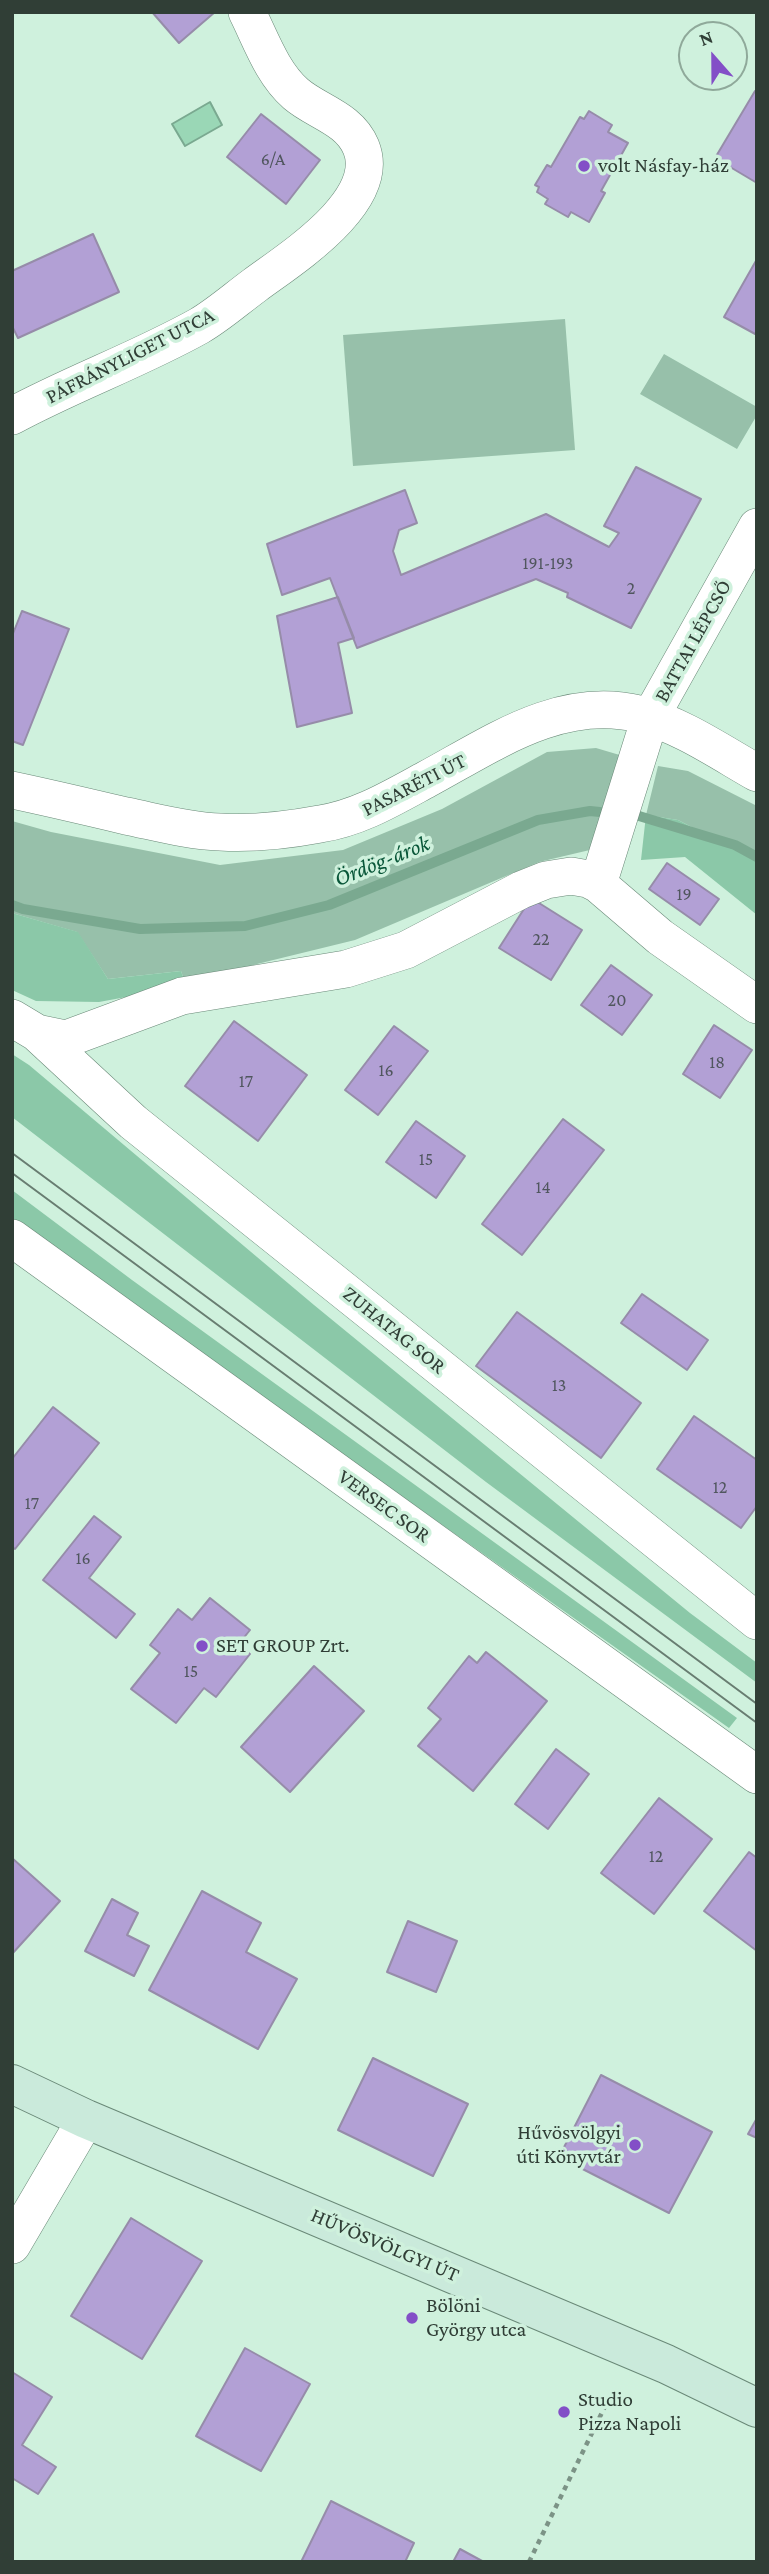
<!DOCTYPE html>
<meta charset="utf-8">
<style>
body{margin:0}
#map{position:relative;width:769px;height:2574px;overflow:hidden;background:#cff1dd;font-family:"Crimson Pro",serif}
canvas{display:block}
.frame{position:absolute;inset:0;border:14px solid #303e36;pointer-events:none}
.north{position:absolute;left:678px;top:21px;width:70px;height:70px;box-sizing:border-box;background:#cff1dd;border:2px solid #8fa99a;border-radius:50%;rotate:339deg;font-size:19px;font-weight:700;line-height:28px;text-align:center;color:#303e36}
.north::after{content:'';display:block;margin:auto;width:24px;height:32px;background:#834fc7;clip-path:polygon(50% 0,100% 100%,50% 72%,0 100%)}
</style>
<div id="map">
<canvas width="769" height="2574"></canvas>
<div class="frame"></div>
<div class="north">N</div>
</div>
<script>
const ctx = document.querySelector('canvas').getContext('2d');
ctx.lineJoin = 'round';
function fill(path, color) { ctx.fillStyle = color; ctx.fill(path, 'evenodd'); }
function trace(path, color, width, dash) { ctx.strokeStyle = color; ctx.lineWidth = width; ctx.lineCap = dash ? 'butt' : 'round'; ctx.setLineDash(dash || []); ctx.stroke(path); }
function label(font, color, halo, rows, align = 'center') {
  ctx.font = font + ' "Crimson Pro",serif'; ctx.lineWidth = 7; ctx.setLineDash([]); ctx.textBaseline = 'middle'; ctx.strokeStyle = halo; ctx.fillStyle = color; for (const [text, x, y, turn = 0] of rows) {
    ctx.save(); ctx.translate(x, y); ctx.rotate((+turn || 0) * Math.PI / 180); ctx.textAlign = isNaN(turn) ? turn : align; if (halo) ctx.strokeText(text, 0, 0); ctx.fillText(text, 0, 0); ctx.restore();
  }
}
const green = new Path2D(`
 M565,319l10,131 -222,16 -10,-131z
 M664,354l93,53v8l-20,34 -97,-55z
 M596,748l27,8 -29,93 -55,13 -184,78 -98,24 -71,22 -5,-15 -73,8 -31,-47 -65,-19v-92l39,11 169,33 123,-15 99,-41 105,-57z
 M658,766l30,5 69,35v55l-79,-41 -32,-5z`);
const forest = new Path2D(`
 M646,815l32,5 79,41v54l-72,-58 -44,3z
 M12,913l66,19 30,47 73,-8 5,15 -87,16 -63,-1 -24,-11z
 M12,1054l17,11 285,240 376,308 67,50v20l-271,-201 -474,-365z
 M12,1190l120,90 605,438 -8,10 -717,-508z`);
const water = new Path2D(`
 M210,102l12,23 -37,21 -13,-22z`);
const stream = new Path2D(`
 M12,905l11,4 117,20 105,-3 84,-21 209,-85 52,-9 49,5 96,29 22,12`);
const building = new Path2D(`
 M152,12h63l-36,31z
 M755,91l2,2v90l-42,-25z
 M589,111l23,14 -4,7 20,11 -27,48 4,2 -16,29 -18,-10 -3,5 -23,-13 3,-5 -11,-7 2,-5 -4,-2 12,-20 4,2 29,-50 4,2z
 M261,114l59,46 -34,44 -59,-47z
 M93,234l26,58 -101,46 -6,-12v-55z
 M757,259v76l-33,-18z
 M636,467l65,32 -70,129 -64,-31 1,-4 -32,-14 -179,69 -27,-70 -48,17 -15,-51 138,-54 12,33 -18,7 -6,21 8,24 145,-61 63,33 10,-14 -15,-7z
 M338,597l16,41 -16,5 14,70 -55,14 -20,-111z
 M22,611l47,18 -46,116 -11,-4v-105z
 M667,863l52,36 -19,26 -51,-36z
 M531,898l51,32 -31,50 -52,-32z
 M611,965l41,30 -30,40 -41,-30z
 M234,1021l73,54 -49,66 -73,-55z
 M714,1025l38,25 -32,48 -37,-24z
 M394,1026l34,25 -50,64 -33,-25z
 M563,1119l41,31 -82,105 -40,-31z
 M416,1121l49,35 -29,42 -50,-36z
 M642,1294l66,46 -21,30 -66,-47z
 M517,1312l124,91 -40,55 -125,-92z
 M53,1407l46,36 -84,106 -3,-2v-88z
 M694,1416l63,44v46l-16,22 -84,-59z
 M94,1516l27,21 -32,41 46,36 -19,24 -73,-58z
 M210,1598l40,32 -12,15 12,9 -34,43 -12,-9 -28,35 -45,-34 29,-36 -10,-8 28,-36 14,11z
 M486,1652l61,49 -74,90 -55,-45 23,-27 -13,-11 41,-52 8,7z
 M314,1666l50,45 -74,81 -49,-45z
 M556,1749l33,25 -41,55 -33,-25z
 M659,1798l53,41 -58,75 -53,-41z
 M749,1852l8,6v93l-53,-40z
 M12,1858l48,43 -48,53z
 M202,1891l59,32 -15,29 51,27 -39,70 -109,-59z
 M112,1899l26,14 -11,22 22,11 -15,30 -49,-25z
 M408,1921l49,20 -21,51 -49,-20z
 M373,2058l95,46 -35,72 -95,-46z
 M601,2075l111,57 -43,81 -110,-56z
 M757,2118v20l-9,-4z
 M131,2218l71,43 -60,98 -71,-43z
 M245,2348l65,36 -49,87 -65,-35z
 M12,2372l40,25 -30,48 34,22 -18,27 -26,-16z
 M331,2501l83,42 -9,19h-104z
 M460,2549l24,13h-31z`);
const path = new Path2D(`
 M529,2562l83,-170`);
const minor = new Path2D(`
 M12,416c61,-33 126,-56 187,-90 19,-11 37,-27 56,-41 35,-26 128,-84 106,-138 -12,-29 -44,-35 -65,-53 -24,-21 -35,-54 -49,-82
 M12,790c38,8 76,17 114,26 30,6 62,15 94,16 32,2 68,-2 100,-8 39,-6 72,-26 107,-45 65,-35 133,-84 212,-65 42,11 81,38 118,59
 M598,884l52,-166 107,-191
 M12,1018l25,15 96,89 624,499
 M37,1033l29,6 116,-43 164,-27 60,-19 115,-60 25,-10 25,-4 17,3 10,5 62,53 97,68
 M12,1238l745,537
 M12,2245l74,-126`);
const secondary = new Path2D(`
 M12,2084l74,35 580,245 91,44`);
const tram = new Path2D(`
 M12,1153l745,551
 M12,1173l745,550`);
const markers = [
 [584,166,7,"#834fc7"],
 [202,1646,7,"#834fc7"],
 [635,2145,7,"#834fc7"],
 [412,2318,7,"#834fc7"],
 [564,2412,7,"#834fc7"]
];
const numberNames = [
 ["6/A",273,159],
 ["191-193",548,563],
 ["2",631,588],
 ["19",684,894],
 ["22",541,939],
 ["20",617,1000],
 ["18",717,1062],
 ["16",386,1070],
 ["17",246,1081],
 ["15",426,1159],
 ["14",543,1187],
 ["13",559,1385],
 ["12",720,1487],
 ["17",32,1503],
 ["16",83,1558],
 ["15",191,1671],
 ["12",656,1856]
];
const poiNames = [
 ["volt Násfay-ház",598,166],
 ["SET GROUP Zrt.",216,1646],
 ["Hűvösvölgyi",621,2133,"right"],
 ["úti Könyvtár",621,2157,"right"],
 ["Bölöni",426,2306],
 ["György utca",426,2330],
 ["Studio",578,2400],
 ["Pizza Napoli",578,2424]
];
const streetNames = [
 ["PÁFRÁNYLIGET UTCA",130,356,-27],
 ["BATTAI LÉPCSŐ",693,641,-61],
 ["PASARÉTI ÚT",414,785,-27],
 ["ZUHATAG SOR",394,1330,39],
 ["VERSEC SOR",384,1506,36],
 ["HŰVÖSVÖLGYI ÚT",385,2245,23]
];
const waterNames = [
 ["Ördög-árok",382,861,-22]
];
fill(green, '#97c0aa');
fill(forest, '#8bc8a8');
fill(water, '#9ad7b6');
trace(water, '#7aa990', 2);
trace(stream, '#7aa990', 10);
fill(building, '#b2a0d5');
trace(building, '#968ca9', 2);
trace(minor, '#6a8978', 38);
trace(secondary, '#6a8978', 40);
trace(path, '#7c9386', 4.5, [5, 5]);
trace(minor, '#fff', 37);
trace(secondary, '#caeadb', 38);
trace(tram, '#687d71', 2);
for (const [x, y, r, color] of markers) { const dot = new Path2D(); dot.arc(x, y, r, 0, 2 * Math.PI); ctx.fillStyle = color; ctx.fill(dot); trace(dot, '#cff1dd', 2.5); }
label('18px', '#50565e', null, numberNames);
label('21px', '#303e36', '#cff1dd', poiNames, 'left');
label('21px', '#303e36', '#cff1dd', streetNames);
label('italic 23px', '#085638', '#cff1dd', waterNames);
</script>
